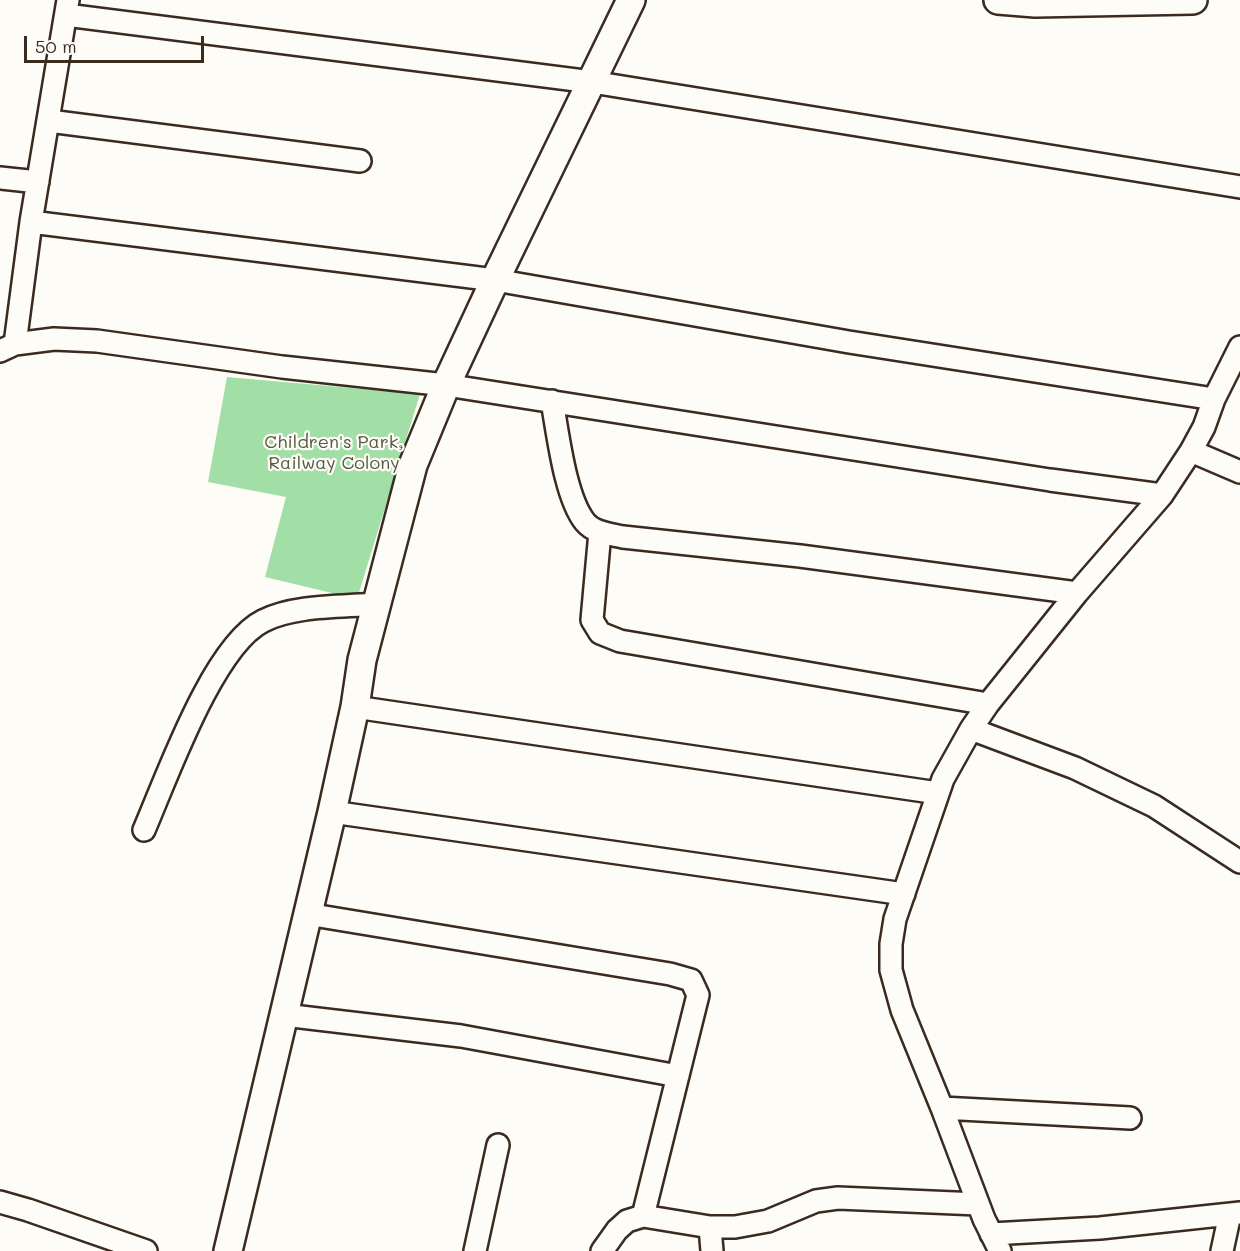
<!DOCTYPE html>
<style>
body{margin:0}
#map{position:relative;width:1240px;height:1251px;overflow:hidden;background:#fdfcf7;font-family:Mali,sans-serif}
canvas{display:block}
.scale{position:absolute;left:24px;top:36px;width:180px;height:27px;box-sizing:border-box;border:3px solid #3b2a1e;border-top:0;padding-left:8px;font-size:18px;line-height:21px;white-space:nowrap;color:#3b2a1e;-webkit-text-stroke:4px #fdfcf7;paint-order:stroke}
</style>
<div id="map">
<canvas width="1240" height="1251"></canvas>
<div class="scale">50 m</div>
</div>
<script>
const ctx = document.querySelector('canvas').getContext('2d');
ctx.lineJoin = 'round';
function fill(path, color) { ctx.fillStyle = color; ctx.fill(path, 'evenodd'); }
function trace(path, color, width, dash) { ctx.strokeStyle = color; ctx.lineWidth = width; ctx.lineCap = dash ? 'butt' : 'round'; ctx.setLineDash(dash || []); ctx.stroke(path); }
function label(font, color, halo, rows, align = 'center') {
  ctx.font = font + ' Mali,sans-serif'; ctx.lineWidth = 4.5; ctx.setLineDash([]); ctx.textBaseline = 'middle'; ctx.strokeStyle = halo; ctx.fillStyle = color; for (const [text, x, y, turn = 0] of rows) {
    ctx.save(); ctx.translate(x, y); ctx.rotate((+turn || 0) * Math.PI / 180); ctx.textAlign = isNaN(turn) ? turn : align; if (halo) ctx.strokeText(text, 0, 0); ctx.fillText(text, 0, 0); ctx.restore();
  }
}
const green = new Path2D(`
 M227,377l193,17 -63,205 -92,-22 21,-80 -78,-15z`);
const minor = new Path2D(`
 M66,15l526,67 648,105
 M49,121l311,40
 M0,178l38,4
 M31,222l464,58 354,62 365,57
 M15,344l16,-122 37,-222
 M0,351l15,-7 39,-5 43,2 185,26 164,18 604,95 112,15
 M552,401c6,33 13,96 33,121 9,11 25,12 38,15l177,19 277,37
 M1191,451l49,21
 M600,532l-8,88 8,13 20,8 368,63
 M355,707l583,86
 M971,729l104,39 79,38 86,56
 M332,812l572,82
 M144,830c23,-53 69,-184 119,-209 31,-16 79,-14 113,-17
 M307,914l363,60 21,6 7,15 -55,221
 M284,1015l177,21 217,40
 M942,1108l188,10
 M0,1202l28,8 118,41
 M710,1227l2,24
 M991,1234l109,-6 140,-15
 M475,1251l23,-106
 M602,1251l15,-21 10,-9 16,-5 67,11h25l33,-6 48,-20 22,-3 140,6
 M1000,1251l-16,-32 -42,-111 -40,-98 -11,-40v-26l4,-25 48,-140 28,-50 17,-25 89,-111 85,-98 29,-44 13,-24 10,-28 26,-52
 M1222,1251l8,-37`);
const tertiary = new Path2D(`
 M998,0l37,3 158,-3
 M228,1251l104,-439 23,-105 7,-47 51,-195 33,-80 49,-105 136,-280`);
const parkNames = [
 ["Children's Park,",334,442],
 ["Railway Colony",334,463]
];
fill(green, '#a2dfa6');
trace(minor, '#3b2a1e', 26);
trace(tertiary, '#3b2a1e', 32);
trace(minor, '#fdfcf7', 21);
trace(tertiary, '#fdfcf7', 27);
label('18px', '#555740', '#fdfcf7', parkNames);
</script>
